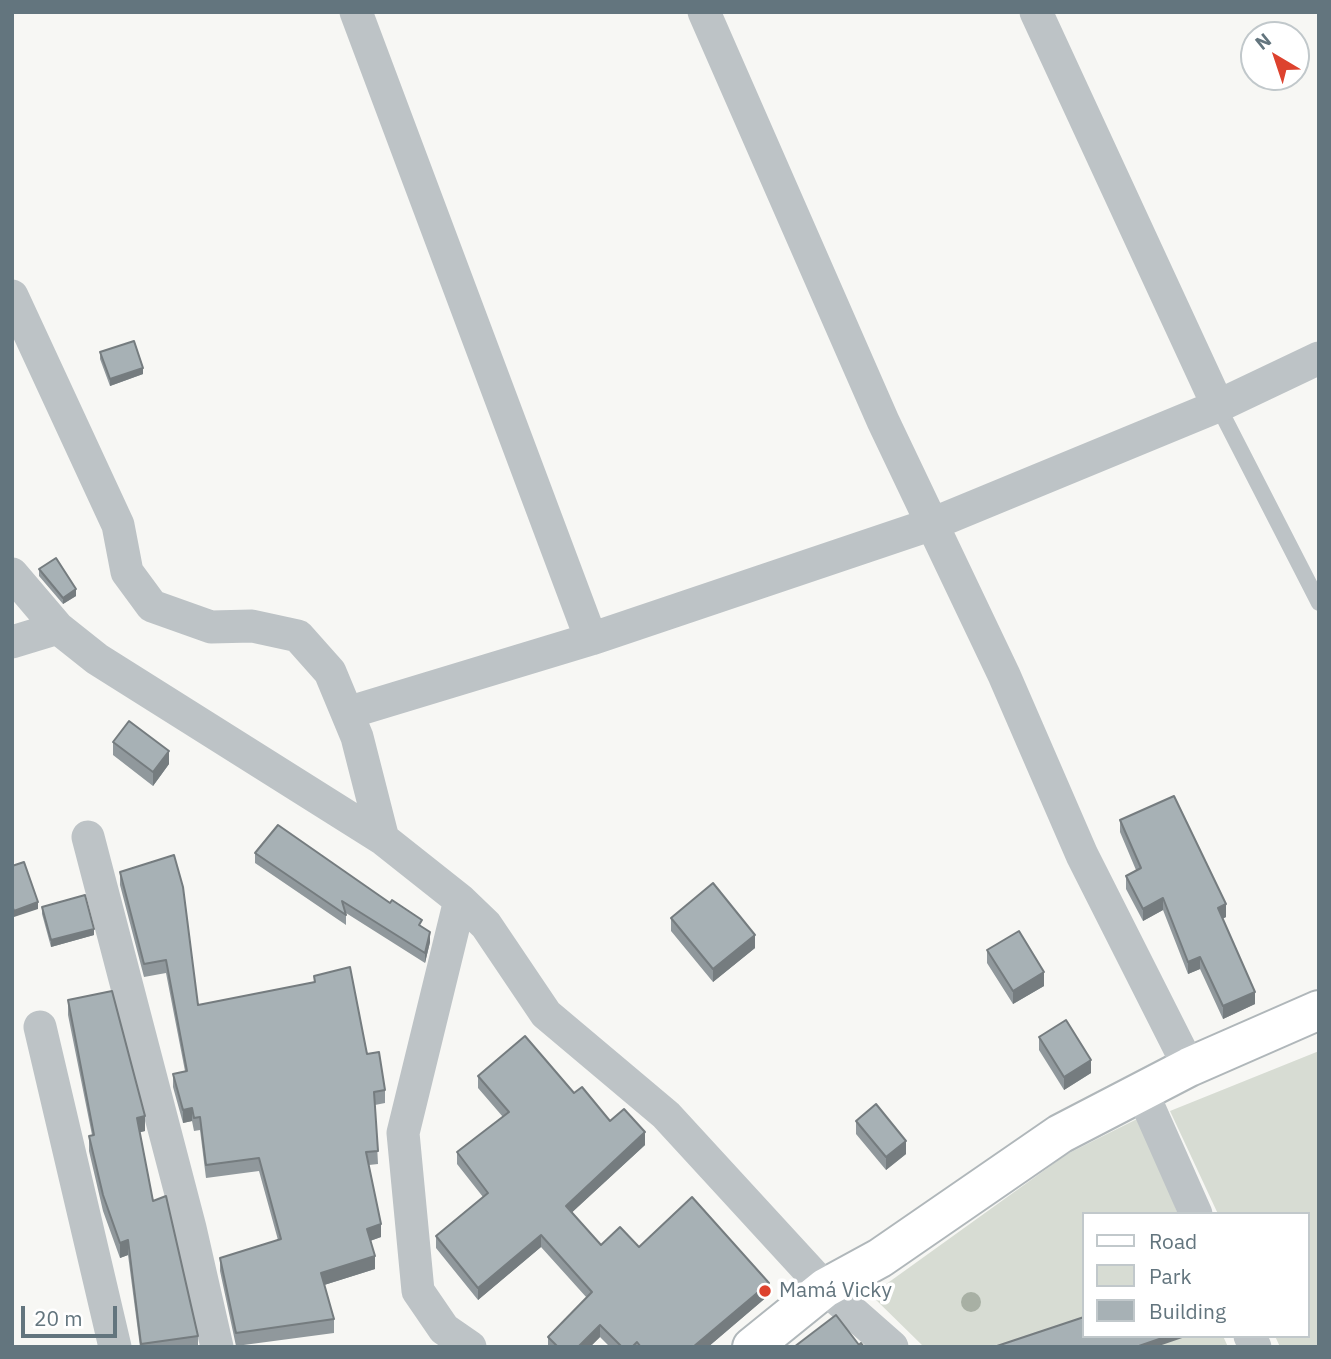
<!DOCTYPE html>
<meta charset="utf-8">
<style>
body{margin:0}
#map{position:relative;width:1331px;height:1359px;overflow:hidden;background:#f7f7f4;font-family:"IBM Plex Sans",sans-serif}
canvas{display:block}
.frame{position:absolute;inset:0;border:14px solid #63757e;pointer-events:none}
.legend{position:absolute;left:1082px;top:1212px;width:228px;height:126px;box-sizing:border-box;background:#fff;border:2px solid #c1c8cb;margin:0;padding:9px 12px;list-style:none;font-size:21px;color:#63757e}
.legend li{display:flex;align-items:center;gap:14px;height:35px}
.legend b{width:35px;border:2px solid #c1c8cb}
.north{position:absolute;left:1240px;top:21px;width:70px;height:70px;box-sizing:border-box;background:#fff;border:2px solid #c1c8cb;border-radius:50%;rotate:321deg;font-size:19px;font-weight:700;line-height:28px;text-align:center;color:#63757e}
.north::after{content:'';display:block;margin:auto;width:24px;height:32px;background:#dd422e;clip-path:polygon(50% 0,100% 100%,50% 72%,0 100%)}
.scale{position:absolute;left:21px;top:1306px;width:96px;height:32px;box-sizing:border-box;border:4px solid #63757e;border-top:0;padding-left:9px;font-size:21px;line-height:24px;white-space:nowrap;color:#63757e;-webkit-text-stroke:5px #fff;paint-order:stroke}
</style>
<div id="map">
<canvas width="1331" height="1359"></canvas>
<div class="frame"></div>
<ul class="legend">
<li><b style="height:9px;background:#fff"></b>Road</li>
<li><b style="height:19px;background:#d7dcd3"></b>Park</li>
<li><b style="height:19px;background:#a7b1b5"></b>Building</li>
</ul>
<div class="north">N</div>
<div class="scale">20 m</div>
</div>
<script>
const ctx = document.querySelector('canvas').getContext('2d');
ctx.lineJoin = 'round';
function fill(path, color) { ctx.fillStyle = color; ctx.fill(path, 'evenodd'); }
function trace(path, color, width, dash) { ctx.strokeStyle = color; ctx.lineWidth = width; ctx.lineCap = dash ? 'butt' : 'round'; ctx.setLineDash(dash || []); ctx.stroke(path); }
function label(font, color, halo, rows, align = 'center') {
  ctx.font = font + ' "IBM Plex Sans",sans-serif'; ctx.lineWidth = 7; ctx.setLineDash([]); ctx.textBaseline = 'middle'; ctx.strokeStyle = halo; ctx.fillStyle = color; for (const [text, x, y, turn = 0] of rows) {
    ctx.save(); ctx.translate(x, y); ctx.rotate((+turn || 0) * Math.PI / 180); ctx.textAlign = isNaN(turn) ? turn : align; if (halo) ctx.strokeText(text, 0, 0); ctx.fillText(text, 0, 0); ctx.restore();
  }
}
const green = new Path2D(`
 M1319,1051v296h-39l-5,-11h33v-122h-90l-48,-103z
 M1141,1117l37,97h-94v122h139l5,11h-304l-53,-52 196,-141z`);
const lane = new Path2D(`
 M1218,406l101,197`);
const street = new Path2D(`
 M356,12l235,627
 M704,12l179,409 121,254 78,180 107,212
 M12,296l106,229 9,47 25,34 59,21 41,-1 46,10 32,36 27,65 26,102
 M1218,406l101,-48
 M12,574l46,54 39,31 286,180 77,61 26,25 60,89 120,101 159,173 67,59
 M12,642l46,-14
 M347,713l244,-74 341,-115 286,-118 -182,-394
 M88,837l102,391 27,119
 M460,900l-57,233 15,158 26,38 26,18
 M40,1027l75,320
 M1142,1092l54,122
 M1250,1336l5,11`);
const secondary = new Path2D(`
 M752,1347l73,-59 55,-30 180,-124 129,-67 130,-57`);
const trees = [
 [971,1302]
];
const wall = new Path2D(`
 M100,352l43,22 -33,12 -10,-27z
 M39,569l37,27 -13,8 -24,-28z
 M113,742l56,22 -16,22 -40,-31z
 M1120,820l106,97 -4,2 33,85 -32,15 -23,-50 -12,5 -25,-64 -20,11 -17,-32v-13l10,-6 -16,-38z
 M255,853l175,89 -5,21 -79,-50v12l-91,-62z
 M120,872l78,133 116,-23v-6l53,78 18,36v13l-10,2 3,59 -9,1 12,72 -11,4 5,28 -51,16 10,34v14l-98,13 -16,-75v-13l58,-18 -19,-69 -53,7 -6,-48 -6,1 -2,-10 -9,2 -10,-36v-13l12,-3 -19,-98 -22,4 -24,-92z
 M42,907l52,28 -43,12 -9,-33z
 M671,918l84,30 -42,34 -42,-51z
 M987,950l57,36 -31,18 -26,-41z
 M68,1000l77,131 -5,1 13,69 45,135v11h-58l-12,-92 -8,3 -17,-47 -14,-60v-15l3,-1 -24,-120z
 M1039,1037l52,36 -27,17 -25,-40z
 M478,1076l96,17 36,28 35,24 -73,67 29,33 38,2 130,48 -61,52h-98l-10,-10 -10,10h-42v-10l39,-39 -46,-51 -63,53 -42,-52v-12l47,-39 -26,-33v-12l46,-35 -25,-29z
 M856,1121l50,33 -20,16 -30,-36z`);
const shadedWall = new Path2D(`
 M143,368v6l-33,12v-7z
 M76,589v7l-13,8v-6z
 M169,751v13l-16,22v-14z
 M1163,898v12l-20,11v-12z
 M38,902v7l-24,8v-6z
 M1226,904v13l-8,4v-13z
 M94,929v6l-43,12v-7z
 M430,932v10l-5,21v-10z
 M755,935v13l-42,34v-13z
 M1200,957v12l-12,5v-12z
 M1044,972v14l-31,18v-13z
 M1255,992v12l-32,15v-13z
 M1091,1060v13l-27,17v-13z
 M192,1108v13l-9,2v-13z
 M145,1116v15l-8,2v-15z
 M645,1132v13l-79,73v-12z
 M906,1141v13l-20,16v-13z
 M381,1224v13l-14,5v-13z
 M541,1235v12l-63,53v-12z
 M128,1240v15l-8,3v-15z
 M375,1256v13l-54,17v-13z
 M769,1283v12l-61,52h-15z
 M600,1325v12l-10,10h-12z
 M1168,1336h20l-32,11h-20z`);
const building = new Path2D(`
 M134,341l9,27 -33,11 -10,-27z
 M56,558l20,31 -13,9 -24,-29z
 M129,721l40,30 -16,21 -40,-30z
 M1174,796l52,108 -8,4 37,84 -32,14 -23,-49 -12,5 -25,-64 -20,11 -17,-33 15,-8 -21,-48z
 M278,825l112,78 2,-3 30,20 -3,5 11,7 -5,21 -83,-52 4,14 -91,-62z
 M174,855l9,32 15,118 117,-23 -1,-6 36,-9 17,87 12,-2 6,38 -11,2 4,59 -12,1 15,72 -14,5 8,27 -54,17 13,46 -98,14 -16,-75 61,-19 -22,-81 -53,7 -6,-48 -6,1 -2,-10 -9,2 -10,-36 14,-3 -21,-111 -22,4 -24,-92z
 M24,862l14,40 -24,9 -2,-6v-39z
 M713,883l42,52 -42,34 -42,-51z
 M85,895l9,34 -43,11 -9,-33z
 M1019,931l25,41 -31,19 -26,-41z
 M112,991l33,125 -8,2 16,83 13,-5 32,140 -57,8 -13,-104 -8,3 -17,-48 -14,-59 5,-1 -26,-135z
 M1066,1020l25,40 -27,17 -25,-40z
 M525,1036l49,57 8,-6 28,34 14,-12 21,23 -79,74 35,39 19,-18 19,20 53,-50 77,86 -76,64h-52l-4,-5 -5,5h-10l-22,-22 -22,22h-20l-10,-10 44,-45 -51,-57 -63,53 -42,-52 52,-43 -31,-41 52,-40 -31,-36z
 M876,1104l30,37 -20,16 -30,-36z
 M836,1315l23,30 2,-2 3,4h-70z
 M1084,1317v19h84l-32,11h-142z`);
const markers = [
 [765,1291,7,"#dd422e"]
];
const poiNames = [
 ["Mamá Vicky",779,1291]
];
fill(green, '#d7dcd3');
trace(secondary, '#b0b7ba', 42);
trace(lane, '#bdc3c6', 16);
trace(street, '#bdc3c6', 33);
trace(secondary, '#fff', 38);
ctx.fillStyle = '#a8b0a4';
for (const [x, y] of trees) { ctx.beginPath(); ctx.arc(x, y, 10, 0, 2 * Math.PI); ctx.fill(); }
fill(wall, '#90989c');
fill(shadedWall, '#757c7f');
fill(building, '#a7b1b5');
trace(building, '#757c7f', 2);
for (const [x, y, r, color] of markers) { const dot = new Path2D(); dot.arc(x, y, r, 0, 2 * Math.PI); ctx.fillStyle = color; ctx.fill(dot); trace(dot, '#fff', 2.5); }
label('21px', '#63757e', '#fff', poiNames, 'left');
</script>
